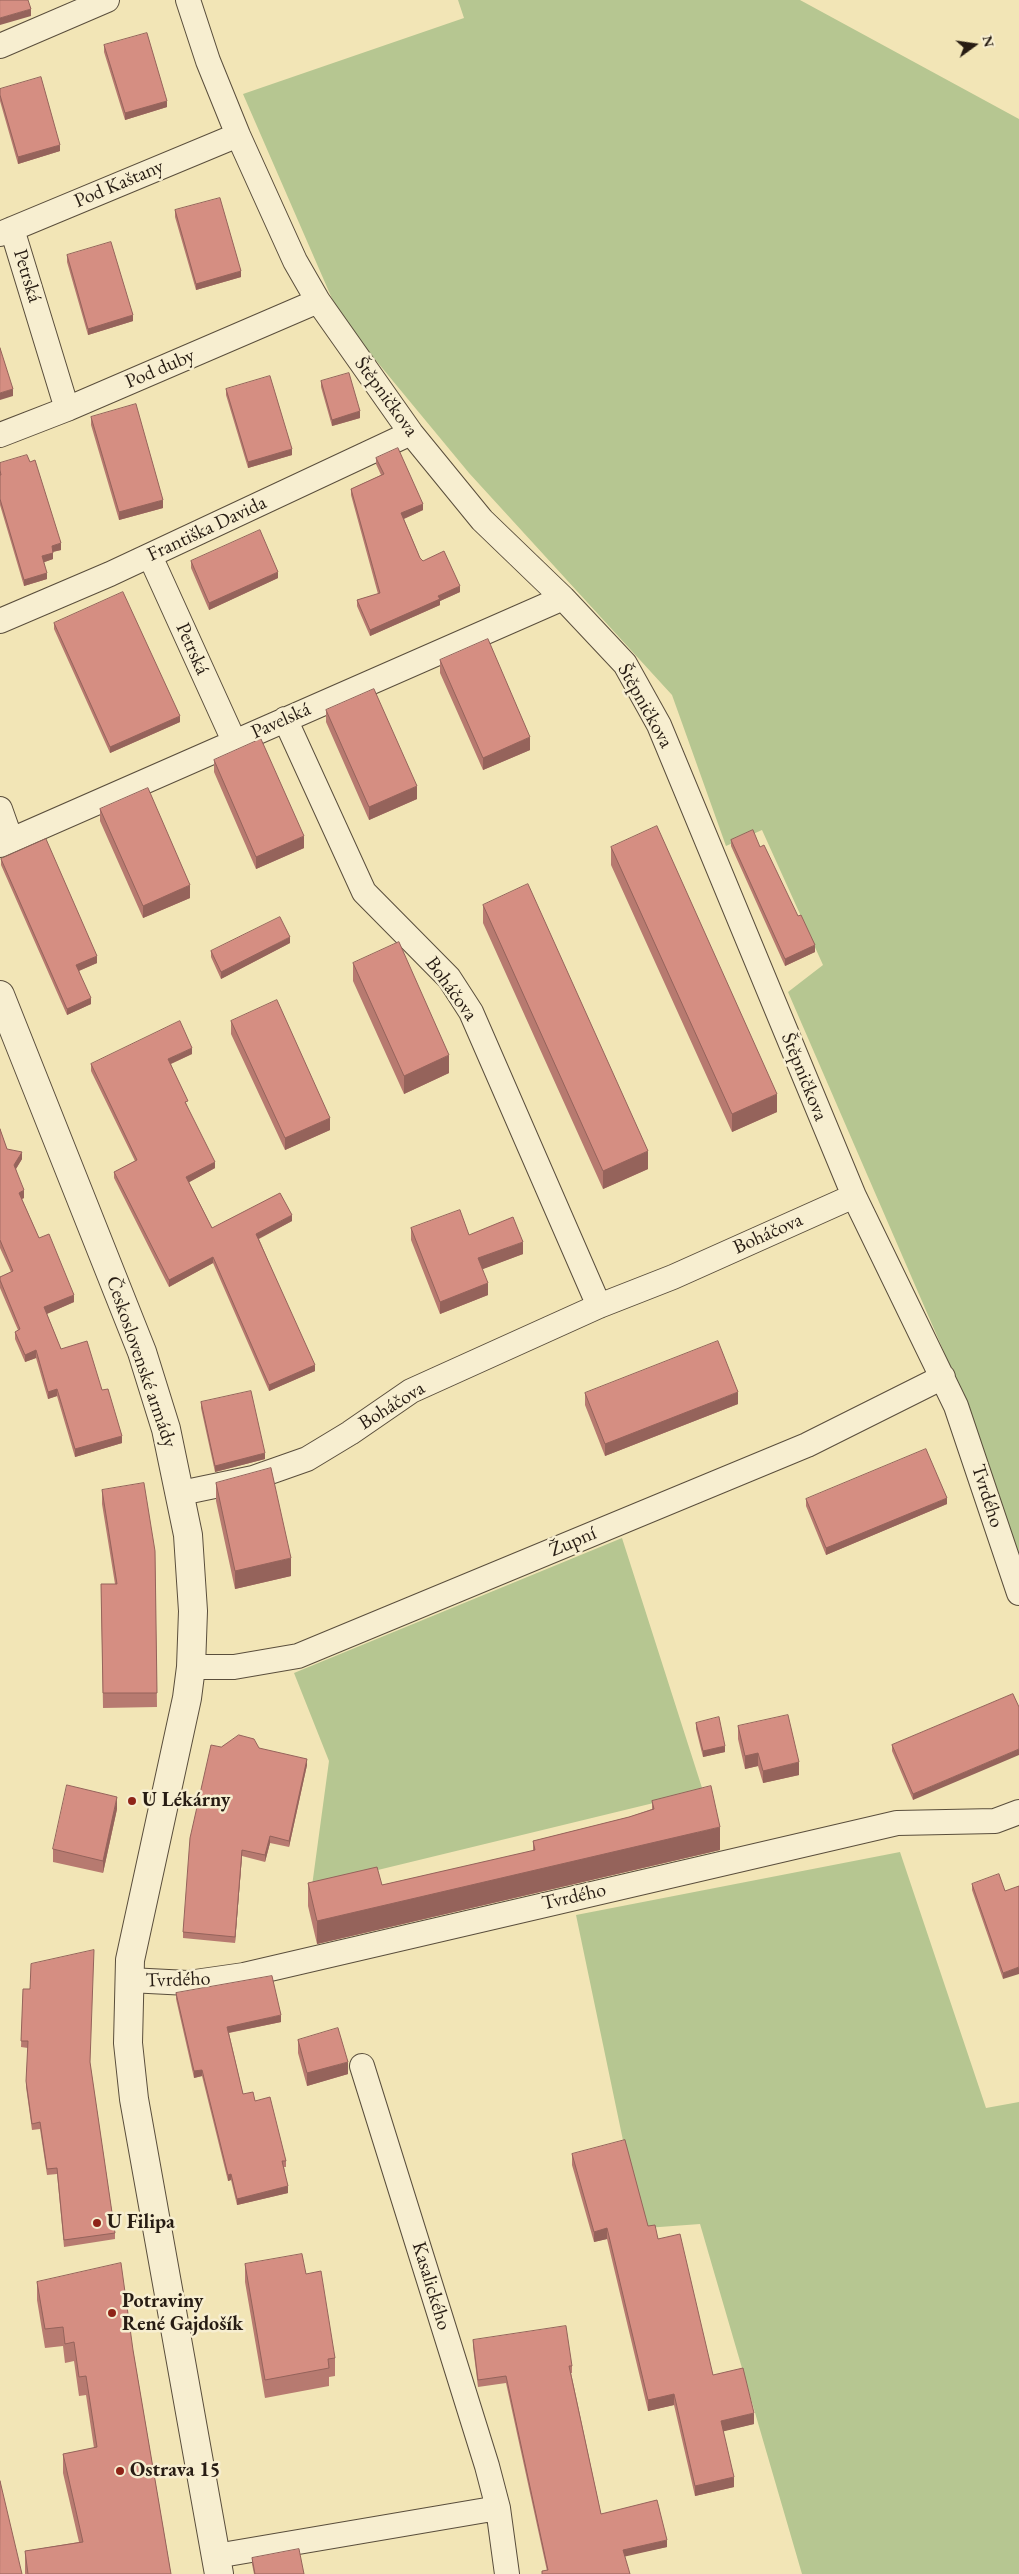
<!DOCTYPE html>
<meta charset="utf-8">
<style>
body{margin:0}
#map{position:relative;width:1019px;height:2574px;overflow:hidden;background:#f2e5b6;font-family:"EB Garamond",serif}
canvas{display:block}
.north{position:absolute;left:949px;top:20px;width:50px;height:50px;-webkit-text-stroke:4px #f7eed0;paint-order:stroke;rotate:76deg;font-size:14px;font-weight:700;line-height:20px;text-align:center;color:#271c13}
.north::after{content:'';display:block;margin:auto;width:18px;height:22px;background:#271c13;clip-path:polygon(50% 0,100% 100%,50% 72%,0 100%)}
</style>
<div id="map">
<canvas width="1019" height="2574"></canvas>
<div class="north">N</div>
</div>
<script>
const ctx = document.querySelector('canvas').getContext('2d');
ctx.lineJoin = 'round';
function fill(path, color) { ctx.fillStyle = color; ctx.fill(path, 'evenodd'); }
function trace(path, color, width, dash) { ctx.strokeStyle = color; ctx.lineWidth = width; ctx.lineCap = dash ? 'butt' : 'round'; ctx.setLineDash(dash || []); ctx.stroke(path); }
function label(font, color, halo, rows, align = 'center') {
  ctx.font = font + ' "EB Garamond",serif'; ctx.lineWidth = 5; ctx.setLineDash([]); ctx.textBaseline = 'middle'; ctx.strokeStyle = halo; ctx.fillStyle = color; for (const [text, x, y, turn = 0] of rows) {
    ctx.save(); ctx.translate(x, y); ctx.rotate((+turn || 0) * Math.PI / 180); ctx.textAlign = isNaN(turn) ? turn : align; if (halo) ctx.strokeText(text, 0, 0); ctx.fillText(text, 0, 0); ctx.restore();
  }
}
const green = new Path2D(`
 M458,0h342l219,119v1455l-62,-192 -169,-390 35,-27 -61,-135 -36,16 -54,-151 -203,-222 -129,-156 -97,-223 221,-76z
 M622,1538l81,253 -391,95 17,-125 -35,-88z
 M900,1852l86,256 33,-6v472h-217l-102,-350 -54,4 -21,-78 -49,-235z`);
const minor = new Path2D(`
 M188,0l20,61 30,74 57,126 23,40 93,132 71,87 81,78 62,66 34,61 195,471 102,210 63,187
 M0,46l107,-46
 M12,229l55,180
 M0,234l238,-99
 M0,435l67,-26 251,-108
 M150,556l84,185
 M0,621l110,-47 301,-141
 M285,719l79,173 85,86 22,34 128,294
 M0,809l11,31
 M0,845l563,-247
 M181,1493l72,-15 54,-19 43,-26 61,-42 188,-85 74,-29 181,-81
 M191,1667h43l64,-11 509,-211 136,-68
 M129,1980l59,3 56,-8 653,-152 98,-2 24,-9
 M362,2066l125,400 11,42 9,66
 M216,2556l282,-48`);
const tertiary = new Path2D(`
 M0,995l142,357 24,77 22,106 5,76 -2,56 -4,31 -57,262 -2,83 6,56 85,475`);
const wall = new Path2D(`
 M104,45l63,62 -42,13 -21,-68z
 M0,89l60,62 -42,13 -18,-63z
 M175,210l66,67 -45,13 -21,-73z
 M67,255l66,66 -45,14 -21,-73z
 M321,381l39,37 -28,8 -11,-39z
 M226,389l66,66 -44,13 -22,-73z
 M91,417l72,91 -44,12 -28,-95z
 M376,458l47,52 -19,9 16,39 3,3 37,31 -20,9v4l-70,31 -13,-30v-6l21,-6 -27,-99v-6l30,-14 -5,-11z
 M0,463l61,87 -8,2v7l-9,3 3,17 -23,7 -24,-81z
 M191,561l87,17 -69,32 -18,-42z
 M54,623l126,99 -70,31 -56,-124z
 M440,660l90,90 -47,20 -43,-97z
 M326,710l91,89 -48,21 -43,-98z
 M214,760l90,88 -48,21 -42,-97z
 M100,809l90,89 -47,20 -43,-97z
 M731,840l29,7 55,105 -30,14 -54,-120z
 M611,847l166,265 -45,20 -121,-267z
 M1,859l96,104 -18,8 12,33 -24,11 -66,-150z
 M483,905l165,264 -45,20 -120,-266z
 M290,943l-69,36 -10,-22v-6z
 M353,963l96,110 -45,21 -51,-113z
 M231,1021l99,109 -45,20 -54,-116z
 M192,1054l-21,10 17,44 27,60 -26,14 23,46 80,-7 -33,18 56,132 -46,20 -56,-128 -44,24 -55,-109v-6l21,-11 -44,-90v-7z
 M0,1129l7,20 15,10 -6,10 8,29 -2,1 17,39 35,64 -27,12 14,35 41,41 20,53 -47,14 -18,-61 -9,3 -12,-41 -11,4 -10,-23v-7l3,-2 -18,-42v-11l11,-5 -11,-24z
 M411,1228l58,7 54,19 -41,15 6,26 -48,19 -29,-74z
 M585,1393l153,11 -133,52 -20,-51z
 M201,1402l64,57 -50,13 -14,-64z
 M216,1483l75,93 -56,13 -19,-88z
 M102,1490l53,61 2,156 -54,1 -2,-124h14l-13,-80z
 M806,1499l141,5 -121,51 -20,-49z
 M1013,1694l-100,106 -21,-49v-6z
 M696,1723l29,29 -22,5 -7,-28z
 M738,1726l61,49 -36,8 -5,-17 -13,3 -7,-30z
 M221,1747l38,1 48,17 -18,82 -19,-4 -5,19 -23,-6 -7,87 -52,-5v-6z
 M652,1801l68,49 -403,94 -9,-38v-23l74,2 151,-34v-10l96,-24 23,-8z
 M117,1809l-14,64 -50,-11v-13z
 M972,1884l33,7 -2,88 -31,-89z
 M23,1989l67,74 25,170v6l-51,8 -7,-73 -10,1 -7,-46 -8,1 -6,-43 2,-39 -7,-1z
 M176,1993l105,29 -52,11 14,61 12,7 31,60v6h-2l4,26 -51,12 -6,-25 -3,1 -26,-105 -8,2 -18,-79z
 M298,2040l50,34 -41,12 -9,-33z
 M572,2154l76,72 10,13 55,136 41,49 -31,7 11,56 -39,9 -21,-91 -26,6 -41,-172 -13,3 -22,-77z
 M245,2264l90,94v18l-6,1v9l-64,12 -20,-116z
 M37,2282l96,68 38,224h-146v-23l54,-9 -16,-69v-19l31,-6 -8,-53 -7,1 -5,-35 -9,2 -2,-17 -18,2 -8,-48z
 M473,2340l99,26v7h-1l30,141 66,33 -120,24 -41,-188 -28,4 -5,-40z
 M252,2558l52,16h-50l-2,-10z`);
const shadedWall = new Path2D(`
 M31,9v7l-31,9v-7z
 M167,101v6l-42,13v-7z
 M60,145v6l-42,13v-7z
 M241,271v6l-45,13v-6z
 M133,315v6l-45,14v-6z
 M13,389v7l-13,4v-7z
 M360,411v7l-28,8v-6z
 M292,449v6l-44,13v-6z
 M163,500v8l-44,12v-8z
 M423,504v6l-22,10v-7z
 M61,543v7l-9,2v-6z
 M53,553v6l-11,4v-7z
 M278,572v6l-69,32v-7z
 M47,573v6l-23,7v-6z
 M460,586v6l-20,9v4l-70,31v-6l68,-34z
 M180,716v6l-70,31v-6z
 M530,737v13l-47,20v-12z
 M417,786v13l-48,21v-13z
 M304,836v12l-48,21v-12z
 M190,885v13l-47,20v-12z
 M290,937v6l-69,36v-7z
 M815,945v7l-30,14v-7z
 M97,956v7l-21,9v-7z
 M91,998v6l-24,11v-6z
 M192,1048v6l-24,11v-6z
 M449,1055v18l-45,21v-18z
 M777,1094v18l-45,20v-18z
 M330,1118v12l-45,20v-12z
 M648,1151v18l-45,20v-18z
 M22,1152v7l-8,13v-7z
 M215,1162v6l-29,16v-7z
 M24,1190v8l-5,2v-7z
 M292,1215v6l-36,19v-6z
 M523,1242v12l-45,17v-13z
 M213,1257v6l-44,24v-7z
 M488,1283v12l-48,19v-12z
 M74,1295v7l-30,13v-8z
 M36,1350v8l-11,4v-7z
 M315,1365v6l-46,20v-6z
 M57,1389v7l-9,3v-7z
 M738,1392v12l-133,52v-12z
 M122,1436v7l-47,14v-8z
 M265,1453v6l-50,13v-6z
 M947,1498v6l-121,51v-7z
 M291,1558v18l-56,13v-18z
 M725,1746v6l-22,5v-6z
 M1019,1749v6l-106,45v-6z
 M758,1753v13l-13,3v-13z
 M307,1759v6l-18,82v-6z
 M799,1762v13l-36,8v-12z
 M117,1797v12l-14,64v-12z
 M720,1827v23l-403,94v-23z
 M270,1836v7l-5,19v-7z
 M242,1850v6l-7,87v-6z
 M1019,1967v7l-16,5v-6z
 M281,2015v7l-54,11v-6z
 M348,2062v12l-41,12v-13z
 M202,2070v6l-8,2v-7z
 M231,2174v6l-3,1v-6z
 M288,2186v7l-51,12v-6z
 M607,2228v11l-13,3v-10z
 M674,2394v11l-26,6v-11z
 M754,2413v11l-33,8v-11z
 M734,2477v10l-39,9v-10z
 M667,2540v7l-44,10v-7z`);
const building = new Path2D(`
 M0,0h28l3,9 -31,9z
 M147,33l20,68 -42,12 -21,-68z
 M41,77l19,68 -42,12 -18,-62v-6z
 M220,198l21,73 -45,13 -21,-74z
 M111,242l22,73 -45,14 -21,-74z
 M0,348l13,41 -13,4z
 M349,373l11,38 -28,9 -11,-39z
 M270,376l22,73 -44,13 -22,-73z
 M136,404l27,96 -44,12 -28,-95z
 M398,448l25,56 -22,9 19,45 3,3 21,-10 16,35 -22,10 2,3 -70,31 -13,-30 23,-7 -29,-104 33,-15 -8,-16z
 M27,455l3,7 5,-2 26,83 -9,3 1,7 -11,3 5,17 -23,7 -24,-81v-24h1l-1,-5v-7z
 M260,530l18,42 -69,31 -18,-42z
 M123,592l57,124 -70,31 -56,-124z
 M488,639l42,98 -47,21 -43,-98z
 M374,689l43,97 -48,21 -43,-97z
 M261,739l43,97 -48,21 -42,-97z
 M148,788l42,97 -47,21 -43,-97z
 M657,826l120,268 -45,20 -121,-267z
 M753,830l7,17 4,-2 34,71 3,-1 14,30 -30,14 -54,-119z
 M46,839l51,117 -21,9 15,33 -24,11 -66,-150z
 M528,884l120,267 -45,20 -120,-266z
 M280,917l10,20 -69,35 -10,-21z
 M399,942l50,113 -45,21 -51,-113z
 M277,1000l53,118 -45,20 -54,-117z
 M180,1021l12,27 -24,11 20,42 -3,1 30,60 -29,15 26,51 68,-35 12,22 -36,19 59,131 -46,20 -56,-128 -44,23 -55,-108 23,-12 -46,-96z
 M0,1129l7,20 15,3 -8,13 10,25 -5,3 20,45 10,-4 25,61 -30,12 17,42 26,-8 15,49 6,-1 14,47 -47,13 -18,-60 -9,3 -12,-42 -11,5 -10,-23 5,-3 -20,-49v-3l13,-6 -13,-31z
 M460,1210l9,25 44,-18 10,25 -45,16 10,25 -48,19 -29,-74z
 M718,1341l20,51 -133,52 -20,-51z
 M251,1391l14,62 -50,13 -14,-64z
 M926,1449l21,49 -121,50 -20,-49z
 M271,1468l20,90 -56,13 -19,-88z
 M144,1483l11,68 2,142h-54l-2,-109h16l-15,-94z
 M1013,1694l6,13v42l-106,45 -21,-49z
 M788,1715l11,47 -36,9 -5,-18 -13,3 -7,-30z
 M719,1717l6,29 -22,5 -7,-28z
 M239,1735l15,4 5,9 48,11 -18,82 -19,-5 -5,19 -23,-5 -7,87 -52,-5 7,-94 21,-93 10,2z
 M67,1785l50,12 -14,64 -50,-12z
 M711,1786l9,41 -403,94 -9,-38 69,-16 5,18 153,-35 -2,-9 96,-24 25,-8 -2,-8z
 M999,1874l6,17 14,-5v81l-16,6 -31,-89z
 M94,1950l-4,112 25,171 -51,7 -7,-72 -10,1 -7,-47 -8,2 -6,-43 2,-40h-7l2,-52h7l1,-25z
 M272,1976l9,39 -54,12 16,67 10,-2 2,9 15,-4 16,64h-4l6,25 -51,13 -6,-25 -3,1 -26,-105 -8,1 -18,-78z
 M338,2028l10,34 -41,11 -9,-33z
 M625,2140l23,86 7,-1 3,14 22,-5 33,141 30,-7 11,45 -33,8 13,56 -39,9 -21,-92 -26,6 -41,-172 -13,4 -22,-78z
 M302,2254l4,20 15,-3 14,87 -7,1 1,9 -64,12 -20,-116z
 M121,2263l12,87 38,224h-143l-3,-23 58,-9 -20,-88 34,-7 -11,-71 -7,1 -5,-35 -9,2 -2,-17 -18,2 -8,-47z
 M566,2326l6,40h-3l32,148 56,-14 10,40 -44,10 7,24h-88v-3l6,-1 -42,-194 -28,4 -5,-40z
 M0,2481l22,93h-22z
 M299,2549l5,25h-49l-3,-16z`);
const markers = [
 [132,1801,5,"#8f2418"],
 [97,2223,5,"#8f2418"],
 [112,2313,5,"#8f2418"],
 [120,2471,5,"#8f2418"]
];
const streetNames = [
 ["Pod Kaštany",119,184,-23],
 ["Petrská",27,276,73],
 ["Pod duby",160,369,-23],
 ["Štěpničkova",386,397,54],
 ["Františka Davida",207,529,-25],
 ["Petrská",192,649,66],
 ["Štěpničkova",645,706,61],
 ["Pavelská",281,721,-24],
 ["Boháčova",451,989,54],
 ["Štěpničkova",804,1077,68],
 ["Boháčova",768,1234,-24],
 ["Československé armády",141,1362,71],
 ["Boháčova",392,1406,-32],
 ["Tvrdého",987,1496,72],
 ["Župní",573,1542,-23],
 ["Tvrdého",574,1897,-13],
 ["Tvrdého",178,1980,-2],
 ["Kasalického",431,2286,73]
];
const poiNames = [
 ["U Lékárny",142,1801],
 ["U Filipa",107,2223],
 ["Potraviny",122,2302],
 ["René Gajdošík",122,2325],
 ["Ostrava 15",130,2471]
];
fill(green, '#b6c691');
trace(minor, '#5a4e3c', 26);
trace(tertiary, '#5a4e3c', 30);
trace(minor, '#f7eed0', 24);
trace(tertiary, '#f7eed0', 28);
fill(wall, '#b77a70');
fill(shadedWall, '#95635b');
fill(building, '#d58e82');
trace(building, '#95635b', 1);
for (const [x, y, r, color] of markers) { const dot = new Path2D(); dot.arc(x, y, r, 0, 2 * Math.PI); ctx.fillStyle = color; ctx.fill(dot); trace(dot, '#f7eed0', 2); }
label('20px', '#271c13', '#f7eed0', streetNames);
label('bold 20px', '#271c13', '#f7eed0', poiNames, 'left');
</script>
